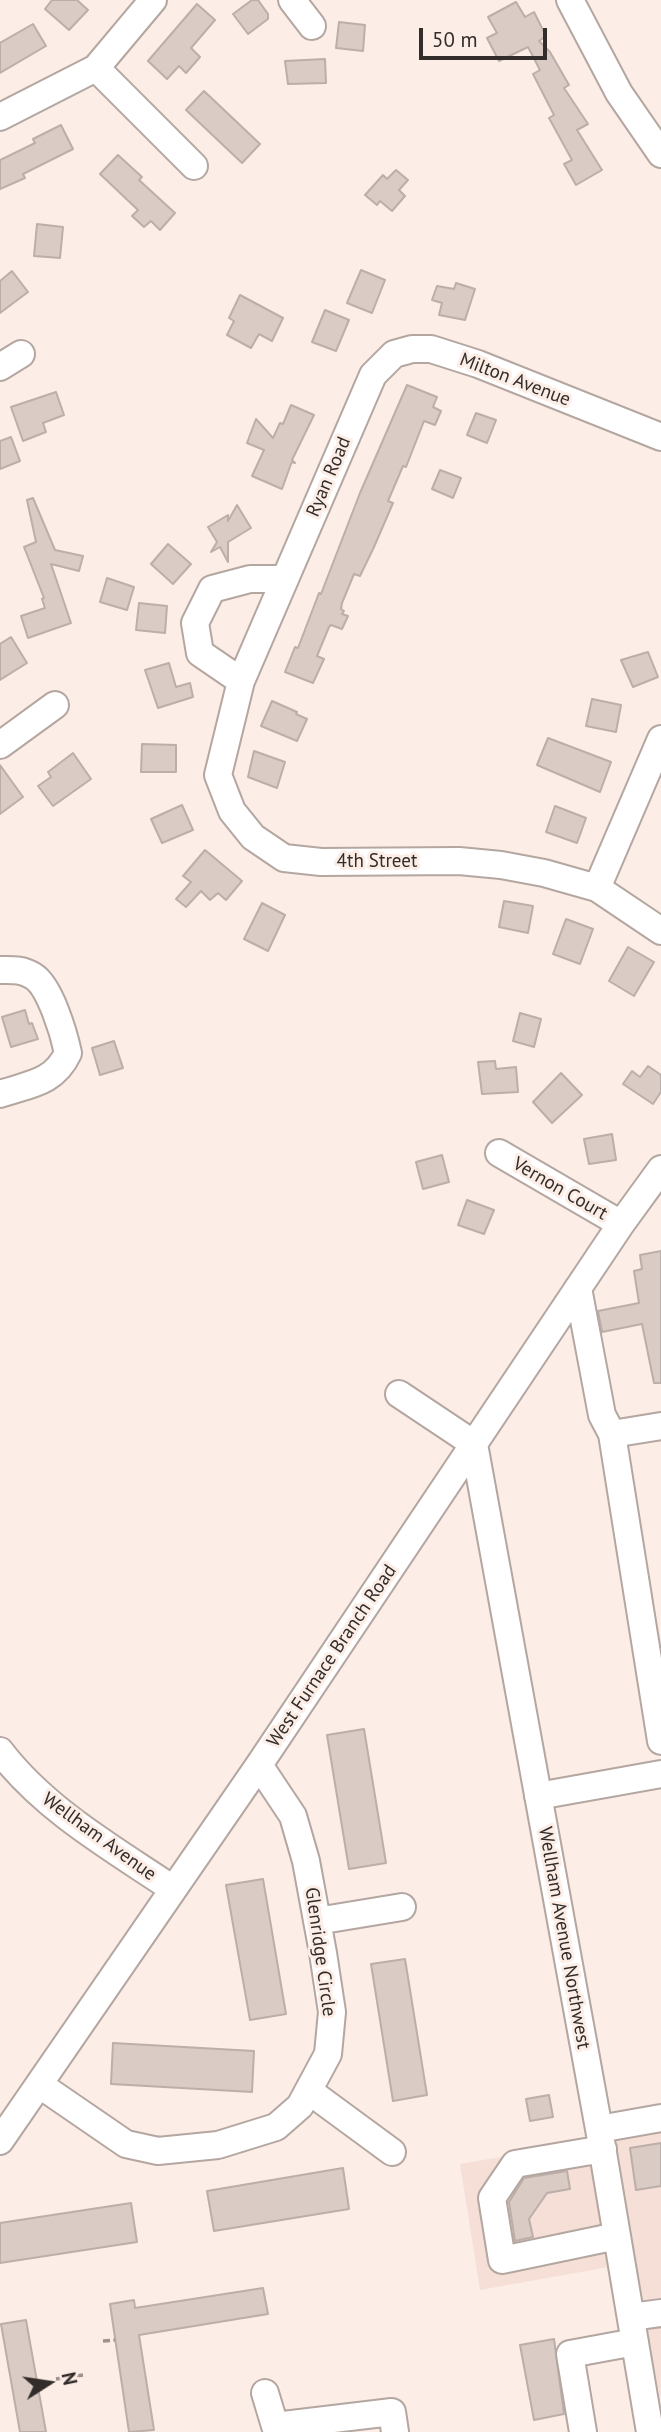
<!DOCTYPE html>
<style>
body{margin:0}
#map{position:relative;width:661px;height:2432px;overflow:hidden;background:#fcede6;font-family:"PT Sans",sans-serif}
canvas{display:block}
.north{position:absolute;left:14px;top:2348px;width:70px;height:70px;-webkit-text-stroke:5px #fcede6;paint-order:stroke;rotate:78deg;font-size:19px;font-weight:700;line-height:28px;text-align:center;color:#322d2a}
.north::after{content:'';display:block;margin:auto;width:24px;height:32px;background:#322d2a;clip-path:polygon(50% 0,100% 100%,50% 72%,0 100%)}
.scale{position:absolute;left:419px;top:28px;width:128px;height:32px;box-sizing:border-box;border:4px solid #322d2a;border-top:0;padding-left:9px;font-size:21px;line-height:24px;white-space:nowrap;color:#322d2a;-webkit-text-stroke:5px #fcede6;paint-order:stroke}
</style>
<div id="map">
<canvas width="661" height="2432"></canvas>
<div class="north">N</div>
<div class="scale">50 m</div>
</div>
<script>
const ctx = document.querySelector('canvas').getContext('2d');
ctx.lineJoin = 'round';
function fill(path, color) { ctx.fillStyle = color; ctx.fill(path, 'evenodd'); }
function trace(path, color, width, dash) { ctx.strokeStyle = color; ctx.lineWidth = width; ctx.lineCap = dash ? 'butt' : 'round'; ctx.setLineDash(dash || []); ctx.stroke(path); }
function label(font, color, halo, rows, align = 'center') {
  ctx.font = font + ' "PT Sans",sans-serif'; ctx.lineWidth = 6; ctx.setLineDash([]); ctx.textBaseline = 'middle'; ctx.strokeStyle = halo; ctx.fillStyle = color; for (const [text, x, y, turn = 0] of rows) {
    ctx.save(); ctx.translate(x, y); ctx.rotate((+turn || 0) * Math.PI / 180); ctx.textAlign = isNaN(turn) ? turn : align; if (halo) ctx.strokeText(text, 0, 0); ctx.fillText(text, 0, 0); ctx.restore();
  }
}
const built = new Path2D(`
 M661,2130v270l-30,-137 -151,27 -20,-126z`);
const building = new Path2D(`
 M52,0h25l11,10 -19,20 -24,-21z
 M252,0h6l10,14v5l-20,15 -15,-20z
 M516,2l9,15 9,-5 12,24 -7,5 11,11 19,33 -5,3 24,36 -11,6 25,40 -26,15 -12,-21 8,-4 -23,-42 5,-3 -21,-41 7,-4 -12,-23 -29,14 -12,-23 10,-5 -9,-16z
 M197,4l18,16 -24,28 9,9 -14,16 -7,-7 -12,13 -19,-18z
 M339,22l26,3 -2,26 -27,-3z
 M33,24l13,22 -46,27v-30z
 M325,59l1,24 -38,1 -3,-23z
 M204,91l56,53 -18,19 -56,-53z
 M61,125l12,24 -50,25 2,4 -25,11v-29l35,-17 -2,-4z
 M118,155l24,22 -3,3 36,33 -15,17 -9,-9 -7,6 -12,-11 6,-6 -38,-36z
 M396,170l12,10 -9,10 6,6 -13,15 -12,-10 -3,4 -12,-10 18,-20 4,4z
 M37,224l26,3 -3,31 -26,-2z
 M361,270l24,10 -13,33 -25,-10z
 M12,271l16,21 -28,21v-32z
 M456,283l19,6 -10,31 -26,-5 3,-12 -10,-3 5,-14 17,3z
 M240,295l43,23 -11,23 -13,-7 -8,14 -24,-13 7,-14 -5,-3z
 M325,310l24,10 -13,31 -24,-9z
 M407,385l30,12 -4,10 8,4 -6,14 -11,-4 -18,46 -3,-1 -15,35 5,2 -19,44 -14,29 -6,-2 -12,29 -1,6 3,2 -2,3 6,2 -6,13 -11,-4 -2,2 -12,29 7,3 -11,24 -28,-11 10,-25 3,1 21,-55 2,1 39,-101z
 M56,392l8,23 -21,8 3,9 -23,9 -12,-34z
 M291,405l23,10 -22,45 3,3 -3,-1 -1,2 -9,25 -30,-13 12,-26 -17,-7 9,-24 17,19 7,-15 3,1z
 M476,413l20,7 -9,23 -20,-8z
 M11,437l9,24 -20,8v-28z
 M440,470l21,8 -8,20 -21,-9z
 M33,498l22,52 28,6 -4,15 -28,-7 20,59 -43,15 -7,-22 24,-8 -3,-9 2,-1 -20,-51 12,-5 -9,-42z
 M237,505l14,23 -23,14v20l-8,-15 -9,5 6,-10 -9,-15 20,-12v6z
 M168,544l23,20 -18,20 -22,-20z
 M107,578l27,9 -7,23 -27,-8z
 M139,603l28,3 -2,27 -29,-3z
 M11,637l16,26 -27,17v-36z
 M648,652l10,25 -25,10 -12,-27z
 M169,663l7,24 14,-4 3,14 -35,11 -13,-38z
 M592,699l29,6 -5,27 -30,-6z
 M272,701l25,11 -1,2 11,5 -10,22 -36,-15z
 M548,738l63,24 -11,30 -63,-27z
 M142,744l34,1v27h-35z
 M254,751l31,11 -8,26 -29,-11z
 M73,753l18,26 -38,27 -15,-20 13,-9 -3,-5z
 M0,765l23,32 -23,17z
 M182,805l11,25 -31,13 -11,-24z
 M555,806l31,12 -9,25 -31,-11z
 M205,850l37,31 -16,19 -8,-7 -8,7 -9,-9 -15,16 -10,-8 15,-17 -8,-6z
 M504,901l29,5 -5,27 -29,-6z
 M262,903l23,12 -17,36 -24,-12z
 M566,919l27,10 -13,35 -27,-10z
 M628,947l26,15 -20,34 -25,-15z
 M25,1010l4,14 3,-1 6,16 -27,8 -9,-30z
 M520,1013l21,6 -7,28 -21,-6z
 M114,1041l9,27 -23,7 -8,-27z
 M495,1061l1,8 20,-2 2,25 -36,2 -4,-32z
 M648,1066l13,9v17l-8,12 -30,-20 9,-13 8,6z
 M561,1073l21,22 -30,28 -19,-21z
 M612,1134l4,26 -27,4 -5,-25z
 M442,1155l7,27 -26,7 -7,-27z
 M467,1200l27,10 -10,24 -26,-9z
 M661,1251v132h-7l-12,-59 -40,8 -4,-21 41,-8 -5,-32 8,-2 -2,-14z
 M364,1729l22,134 -37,6 -22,-134z
 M263,1879l23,135 -36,6 -24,-135z
 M405,1959l22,136 -34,6 -22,-137z
 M113,2043l141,8 -2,41 -141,-8z
 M549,2095l4,22 -23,4 -4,-22z
 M661,2143v43l-25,4 -6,-42z
 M343,2168l6,41 -135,22 -7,-40z
 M567,2171l3,18 -23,4 -18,26 4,18 -18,4 -6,-39 15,-24z
 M131,2203l6,39 -137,21v-40z
 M263,2288l5,26 -129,21 15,95 -25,2 -19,-128 24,-4 1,8z
 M26,2320l20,112h-26l-19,-108z
 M554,2339l10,75 -30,6 -14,-75z`);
const path = new Path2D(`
 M103,2341l12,-1
 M56,2379l27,-4`);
const minor = new Path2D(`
 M292,0l20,26
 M570,0l49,93 42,61
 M96,68l98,98
 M0,117l96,-49 57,-68
 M0,367l21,-13
 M661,437l-183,-73 -47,-15h-19l-18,5 -21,21 -132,306 -23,94 14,36 21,26 31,21 37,4 138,-1 42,4 43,8 53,15 64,43
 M241,681l-41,-28 -5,-30 17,-34 38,-10h35
 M0,745l55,-40
 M597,888l64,-149
 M0,970c12,0 22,-1 33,6 17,10 31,58 35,77 -14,30 -38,31 -68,41
 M499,1153l122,71
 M578,1288l24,127 10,19 49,307
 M399,1394l75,50 125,685 51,303
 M612,1434l49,-8
 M0,1751c45,59 112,97 173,138
 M538,1796l123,-22
 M317,1921l85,-14
 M40,2085l86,59 32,7 60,-6 58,-18 24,-21 28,-52 4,-42 -9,-59 -17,-92 -13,-45 -34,-51
 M309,2091l83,61
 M599,2129l62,-11
 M0,2141l259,-376 362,-541 40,-55
 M603,2149l-88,15 -23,34 10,62 115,-24
 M631,2317l30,-4
 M265,2393l10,33 117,-14 3,20
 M583,2432l-13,-78 65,-12`);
const streetNames = [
 ["Milton Avenue",515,380,21],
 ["Ryan Road",329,477,-67],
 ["4th Street",377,862],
 ["Vernon Court",560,1189,30],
 ["West Furnace Branch Road",332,1656,-56],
 ["Wellham Avenue",99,1837,36],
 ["Wellham Avenue Northwest",564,1938,80],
 ["Glenridge Circle",320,1952,82]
];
fill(built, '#f5dfd6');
fill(building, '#daccc5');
trace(building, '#bcaea8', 2);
trace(minor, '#b4a6a0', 30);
trace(path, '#9d938e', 3.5, [7, 3.5]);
trace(minor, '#fff', 26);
label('19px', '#322d2a', '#fcede6', streetNames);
</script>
